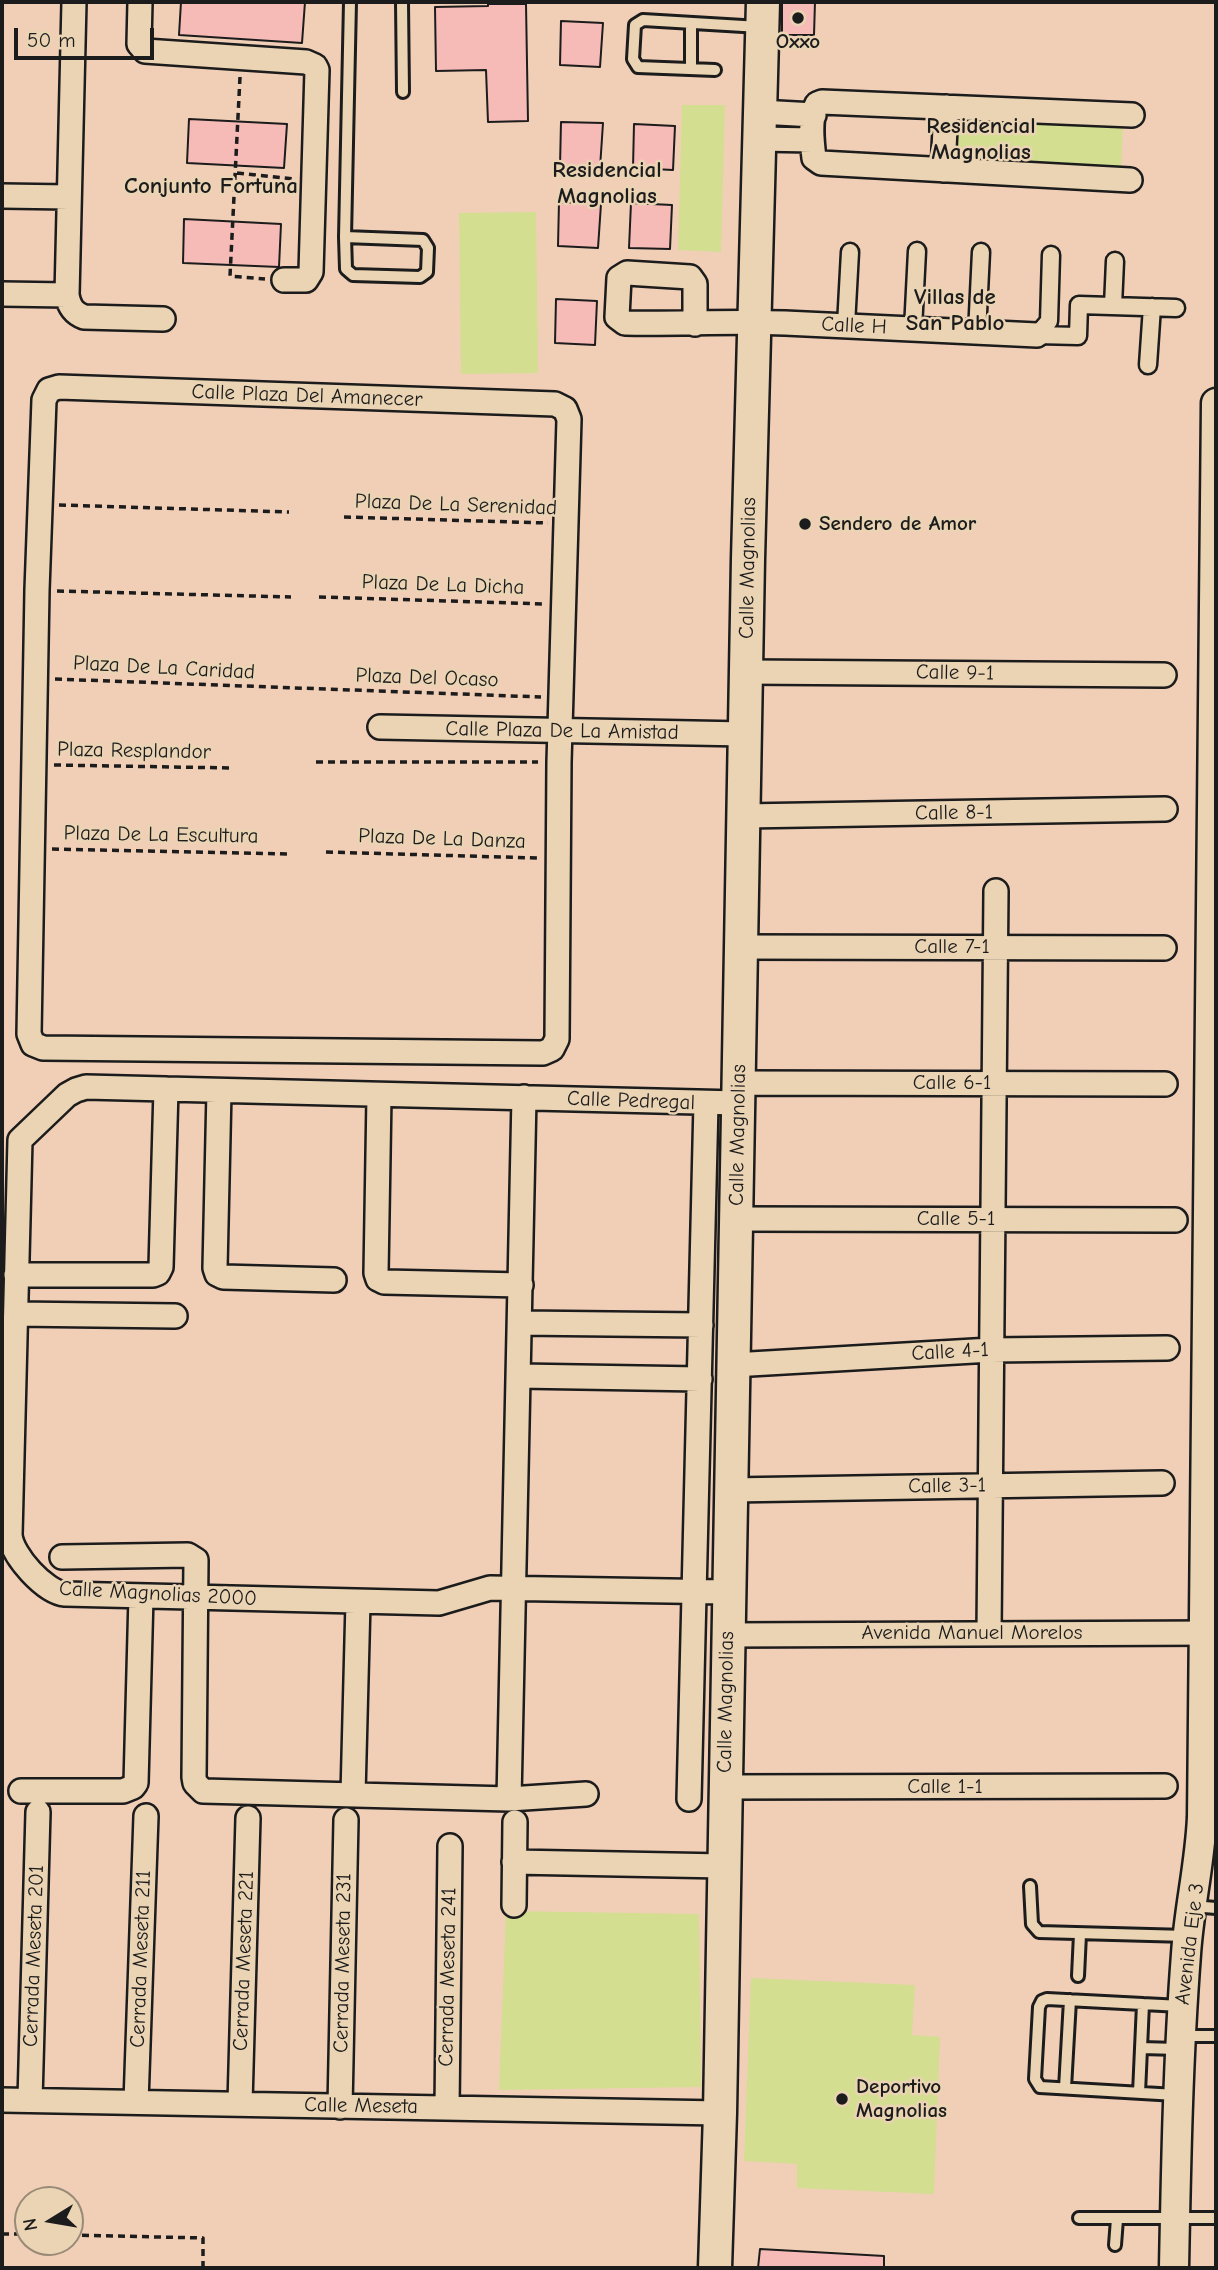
<!DOCTYPE html>
<style>
body{margin:0}
#map{position:relative;width:1218px;height:2270px;overflow:hidden;background:#f1cfb7;font-family:"Comic Neue",sans-serif}
canvas{display:block}
.frame{position:absolute;inset:0;border:4px solid #1c1c1c;pointer-events:none}
.north{position:absolute;left:14px;top:2186px;width:70px;height:70px;box-sizing:border-box;background:#ebd4b4;border:2px solid #988a77;border-radius:50%;rotate:259deg;font-size:19px;font-weight:700;line-height:28px;text-align:center;color:#1c1c1c}
.north::after{content:'';display:block;margin:auto;width:24px;height:32px;background:#1c1c1c;clip-path:polygon(50% 0,100% 100%,50% 72%,0 100%)}
.scale{position:absolute;left:14px;top:28px;width:140px;height:32px;box-sizing:border-box;border:4px solid #1c1c1c;border-top:0;padding-left:9px;font-size:21px;line-height:24px;white-space:nowrap;color:#1c1c1c;-webkit-text-stroke:5px #ebd4b4;paint-order:stroke}
</style>
<div id="map">
<canvas width="1218" height="2270"></canvas>
<div class="frame"></div>
<div class="north">N</div>
<div class="scale">50 m</div>
</div>
<script>
const ctx = document.querySelector('canvas').getContext('2d');
ctx.lineJoin = 'round';
function fill(path, color) { ctx.fillStyle = color; ctx.fill(path, 'evenodd'); }
function trace(path, color, width, dash) { ctx.strokeStyle = color; ctx.lineWidth = width; ctx.lineCap = dash ? 'butt' : 'round'; ctx.setLineDash(dash || []); ctx.stroke(path); }
function label(font, color, halo, rows, align = 'center') {
  ctx.font = font + ' "Comic Neue",sans-serif'; ctx.lineWidth = 5; ctx.setLineDash([]); ctx.textBaseline = 'middle'; ctx.strokeStyle = halo; ctx.fillStyle = color; for (const [text, x, y, turn = 0] of rows) {
    ctx.save(); ctx.translate(x, y); ctx.rotate((+turn || 0) * Math.PI / 180); ctx.textAlign = isNaN(turn) ? turn : align; if (halo) ctx.strokeText(text, 0, 0); ctx.fillText(text, 0, 0); ctx.restore();
  }
}
const green = new Path2D(`
 M682,105h43l-4,147 -43,-2z
 M956,116l167,8 -2,44 -167,-7z
 M536,212l2,161 -77,1 -2,-161z
 M506,1911l193,3 2,173 -202,3z
 M751,1978l164,7 -3,50 28,2 -6,157 -137,-6v-24l-53,-3z`);
const building = new Path2D(`
 M181,2h124l-3,41 -123,-8z
 M782,2h33l-1,33h-32z
 M488,4h38l2,117 -40,1 -2,-52 -50,1 -1,-64 53,-1z
 M561,21l42,2 -3,44 -40,-2z
 M189,119l98,5 -3,44 -97,-5z
 M561,122l42,1 -3,45 -40,-2z
 M634,124l41,2 -2,44 -40,-2z
 M559,202l42,2 -3,44 -40,-2z
 M631,203l41,2 -2,44 -41,-1z
 M184,219l97,5 -2,43 -96,-4z
 M556,299l41,2 -2,44 -40,-2z
 M760,2249l124,7v12h-126z`);
const path = new Path2D(`
 M240,77l-10,199 35,3
 M237,173l57,6
 M59,505l230,7
 M344,517l204,6
 M57,591l234,6
 M319,597l226,7
 M55,679l486,18
 M316,762h222
 M54,765l179,3
 M52,849l236,5
 M326,852l211,6
 M2,2234h26
 M70,2235l133,3v30`);
const service = new Path2D(`
 M402,2l1,90
 M691,69v-46
 M715,70l-77,-3 -5,-8 2,-34 8,-5 117,7
 M345,237l78,3 5,8 -1,24 -7,5 -67,-2 -7,-6 -1,-32 5,-235
 M1030,1886l2,38 7,8 148,4
 M1192,1906l24,2
 M1078,1976l2,-42
 M1181,2036h35
 M1141,2048l37,1
 M1065,2088l5,-88
 M1139,2093l4,-89
 M1176,2095l-136,-8 -5,-8 4,-72 3,-6 5,-2 134,7
 M1079,2218h137
 M1115,2245l2,-26`);
const pedestrian = new Path2D(`
 M1113,306l2,-45
 M846,325l4,-73
 M913,329l4,-78
 M977,333l4,-81
 M1037,335l41,1 1,-31 97,3
 M1037,335l12,-14 2,-66
 M1148,365l4,-58`);
const minor = new Path2D(`
 M74,2l-7,293c2,11 6,18 17,22l79,2
 M140,2l-1,42 6,7 161,11 9,4 2,4 -6,202 -5,8h-22
 M760,112l54,3
 M759,139l53,1
 M943,170l3,-63
 M1130,180l-309,-17 -7,-5c-2,-16 -5,-40 3,-54l5,-2 310,13
 M2,196l67,1
 M2,294l65,1
 M695,324v-40l-5,-7 -63,-4 -8,5 -2,39 8,6c54,1 107,-2 160,0l252,12
 M59,387l496,17 10,5 4,10 -10,343 -2,277 -5,10 -9,4 -500,-5 -10,-4 -4,-10 8,-444 7,-190 5,-10z
 M746,672l418,3
 M380,727l365,7
 M744,816l421,-7
 M740,947l424,1
 M738,1083l427,1
 M219,1091l-4,177 2,6 6,3 111,3
 M379,1096l-3,177 2,6 6,3 137,3
 M736,1219l439,1
 M16,1275h137l5,-2 3,-6 5,-178
 M16,1314l159,2
 M520,1323l181,2
 M733,1365l258,-15 176,-2
 M519,1376l181,3
 M731,1490l431,-7
 M62,1557l126,-2 8,5 -2,217 1,6 8,8 306,8 77,-5
 M729,1592l-239,-4 -51,15 -374,-9c-20,-2 -53,-38 -55,-59l10,-395 47,-45 9,-5 10,-3 80,2 572,14
 M989,1632l7,-741
 M727,1635l489,-2
 M725,1787l440,-1
 M21,1791h102l10,-4 3,-4 5,-187
 M353,1794l5,-192
 M509,1799l15,-702
 M689,1799l17,-696
 M514,1862l210,4
 M514,1905l1,-83
 M2,2100l718,13
 M30,2100l8,-288
 M136,2102l10,-286
 M240,2103l8,-285
 M340,2107l6,-287
 M447,2108l3,-262`);
const tertiary = new Path2D(`
 M1174,2268c2,-104 4,-209 12,-314 3,-46 14,-90 16,-137l14,-1414`);
const secondary = new Path2D(`
 M715,2268l5,-155 28,-1554 15,-557`);
const markers = [
 [798,18,7,"#1c1c1c"],
 [805,524,7,"#1c1c1c"],
 [842,2099,7,"#1c1c1c"]
];
const poiNames = [
 ["Oxxo",798,42,"center"],
 ["Sendero de Amor",819,524],
 ["Deportivo",856,2087],
 ["Magnolias",856,2111]
];
const streetNames = [
 ["Calle H",854,326,3],
 ["Calle Plaza Del Amanecer",307,396,2],
 ["Plaza De La Serenidad",456,505,2],
 ["Calle Magnolias",748,568,-89],
 ["Plaza De La Dicha",443,585,2],
 ["Plaza De La Caridad",164,668,3],
 ["Calle 9-1",955,673,1],
 ["Plaza Del Ocaso",427,678,2],
 ["Calle Plaza De La Amistad",562,731,1],
 ["Plaza Resplandor",134,751,1],
 ["Calle 8-1",954,813,-1],
 ["Plaza De La Escultura",161,835,1],
 ["Plaza De La Danza",442,839,2],
 ["Calle 7-1",952,947],
 ["Calle 6-1",952,1083],
 ["Calle Pedregal",631,1101,2],
 ["Calle Magnolias",738,1135,-89],
 ["Calle 5-1",956,1219],
 ["Calle 4-1",950,1352,-3],
 ["Calle 3-1",947,1486,-1],
 ["Calle Magnolias 2000",158,1594,3],
 ["Avenida Manuel Morelos",972,1633],
 ["Calle Magnolias",726,1702,-89],
 ["Calle 1-1",945,1787],
 ["Avenida Eje 3",1190,1944,-83],
 ["Cerrada Meseta 201",34,1956,-88],
 ["Cerrada Meseta 211",141,1959,-88],
 ["Cerrada Meseta 221",244,1961,-88],
 ["Cerrada Meseta 231",343,1963,-89],
 ["Cerrada Meseta 241",448,1977,-89],
 ["Calle Meseta",361,2106,1]
];
const neighbourhoodNames = [
 ["Residencial",981,126],
 ["Magnolias",981,152],
 ["Residencial",607,170],
 ["Magnolias",607,196],
 ["Conjunto Fortuna",211,186],
 ["Villas de",955,297],
 ["San Pablo",955,323]
];
fill(green, '#d3de91');
fill(building, '#f6bbb7');
trace(building, '#1c1c1c', 2);
trace(service, '#1c1c1c', 16);
trace(pedestrian, '#1c1c1c', 21);
trace(minor, '#1c1c1c', 28);
trace(tertiary, '#1c1c1c', 33);
trace(secondary, '#1c1c1c', 37);
trace(path, '#1c1c1c', 3.5, [7, 5]);
trace(service, '#ebd4b4', 10);
trace(pedestrian, '#ebd4b4', 16);
trace(minor, '#ebd4b4', 23);
trace(tertiary, '#ebd4b4', 28);
trace(secondary, '#ebd4b4', 32);
for (const [x, y, r, color] of markers) { const dot = new Path2D(); dot.arc(x, y, r, 0, 2 * Math.PI); ctx.fillStyle = color; ctx.fill(dot); trace(dot, '#ebd4b4', 2.5); }
label('bold 21px', '#1c1c1c', '#ebd4b4', poiNames, 'left');
label('21px', '#1c1c1c', '#ebd4b4', streetNames);
label('bold 23px', '#1c1c1c', '#ebd4b4', neighbourhoodNames);
</script>
